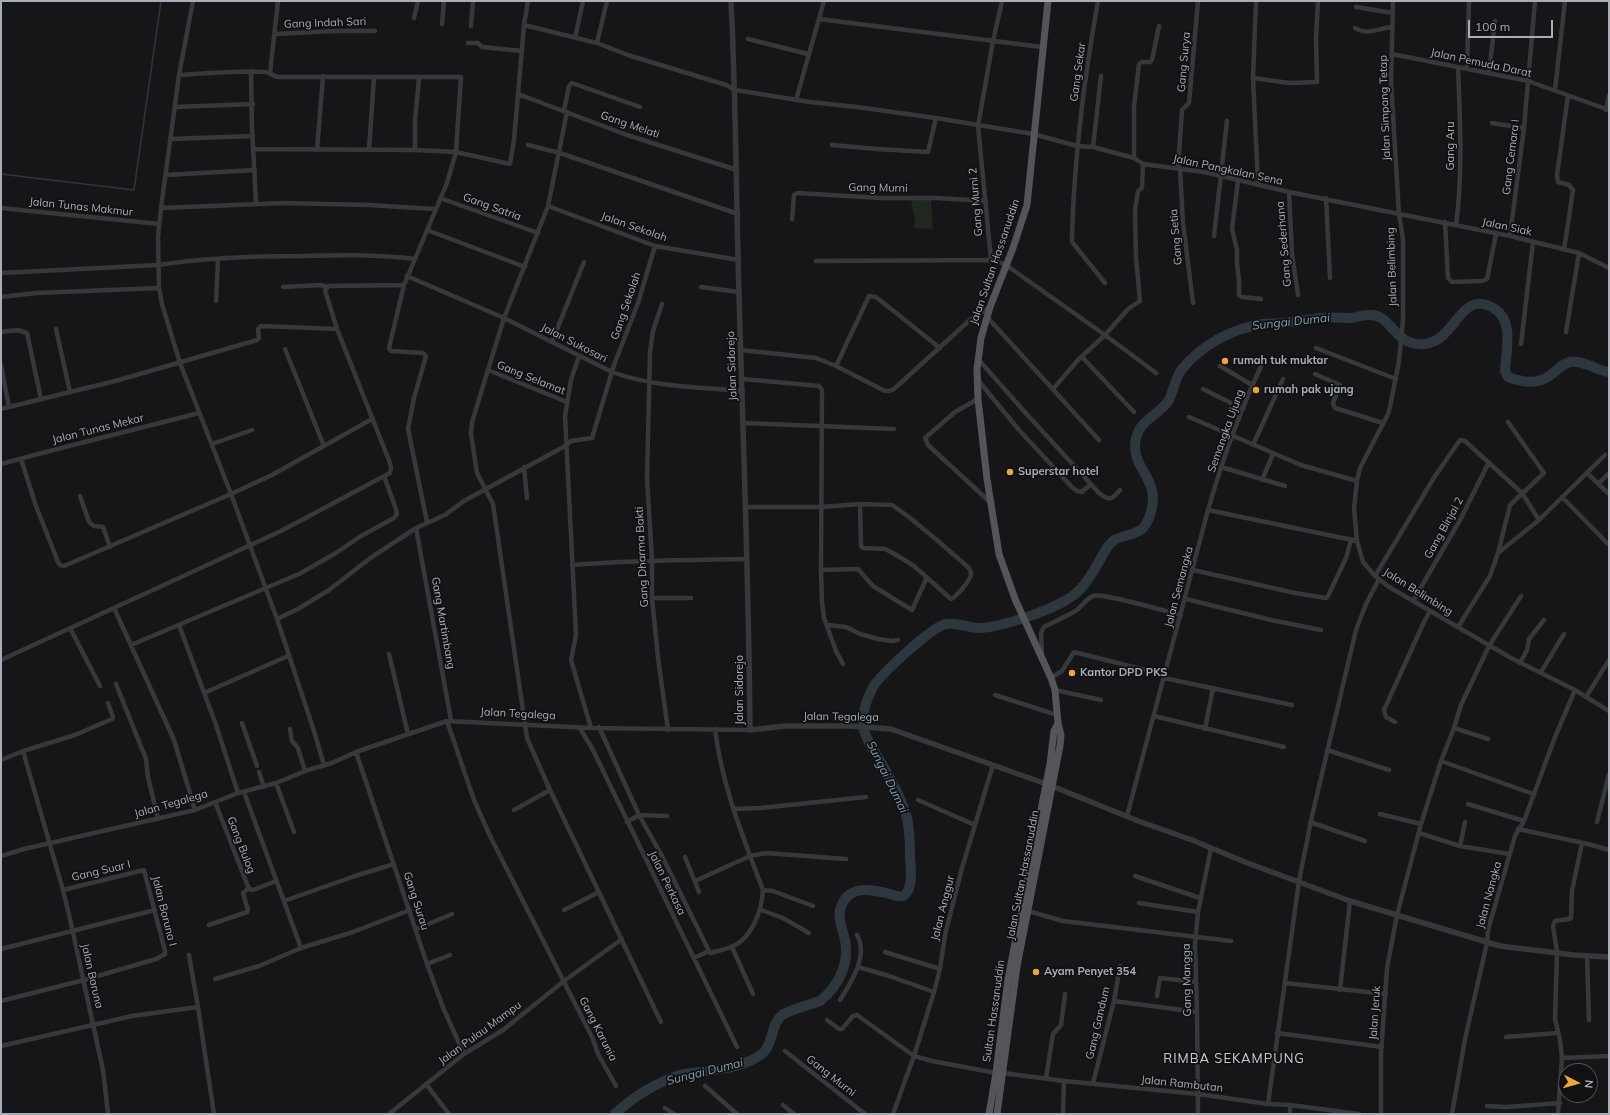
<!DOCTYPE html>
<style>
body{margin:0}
#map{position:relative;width:1610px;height:1115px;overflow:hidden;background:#161618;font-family:Mulish,sans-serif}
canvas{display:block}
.frame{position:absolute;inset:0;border:2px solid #a8aeb7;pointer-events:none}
.north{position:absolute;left:1558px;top:1063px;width:40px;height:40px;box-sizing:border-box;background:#111113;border:1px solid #4d5055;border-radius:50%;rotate:96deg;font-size:11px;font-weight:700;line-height:16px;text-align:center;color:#a8aeb7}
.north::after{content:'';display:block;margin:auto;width:14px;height:18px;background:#eba53a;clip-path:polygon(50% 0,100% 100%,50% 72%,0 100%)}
.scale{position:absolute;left:1468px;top:20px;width:85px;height:18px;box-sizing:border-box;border:2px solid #a8aeb7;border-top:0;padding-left:5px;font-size:12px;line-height:14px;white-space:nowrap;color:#a8aeb7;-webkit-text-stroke:3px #111113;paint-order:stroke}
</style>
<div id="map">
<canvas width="1610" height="1115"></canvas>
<div class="frame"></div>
<div class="north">N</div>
<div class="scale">100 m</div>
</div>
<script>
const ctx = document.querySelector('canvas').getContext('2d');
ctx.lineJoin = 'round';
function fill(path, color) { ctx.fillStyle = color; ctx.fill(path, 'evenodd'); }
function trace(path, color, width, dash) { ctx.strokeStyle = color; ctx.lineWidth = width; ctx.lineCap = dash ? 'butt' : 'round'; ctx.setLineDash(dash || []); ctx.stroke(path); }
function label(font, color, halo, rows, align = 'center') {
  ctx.font = font + ' Mulish,sans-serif'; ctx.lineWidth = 3.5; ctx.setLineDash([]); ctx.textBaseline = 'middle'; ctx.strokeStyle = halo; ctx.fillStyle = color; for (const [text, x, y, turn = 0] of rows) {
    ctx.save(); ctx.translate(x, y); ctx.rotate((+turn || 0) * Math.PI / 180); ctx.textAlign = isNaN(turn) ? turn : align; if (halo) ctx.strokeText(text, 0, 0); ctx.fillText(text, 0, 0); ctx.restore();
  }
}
const green = new Path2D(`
 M911,200h20l2,29 -19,-1 1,-8z`);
const stream = new Path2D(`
 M1,174l133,16 27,-189`);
const river = new Path2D(`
 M615,1114c19,-18 41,-31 65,-39 25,-5 63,-5 83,-22 11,-10 7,-28 19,-38 7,-5 28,-10 38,-14 20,-16 31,-40 24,-65 -2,-8 -6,-17 -4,-26 7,-26 30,-21 50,-16 3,1 10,3 13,2 4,-2 6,-7 7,-11 2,-9 1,-18 0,-27 0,-13 0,-27 -3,-40 -3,-14 -18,-42 -25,-54 -8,-14 -19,-27 -19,-43 0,-10 4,-22 9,-32 6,-13 61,-63 74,-65 11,-2 23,4 34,4 22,-1 69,-17 88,-29 16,-9 24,-26 33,-41 3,-6 6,-12 12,-17 8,-6 22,-5 30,-13 7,-8 10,-21 10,-31 -1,-20 -18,-31 -18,-50 0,-27 23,-30 34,-47 5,-10 6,-22 13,-31 20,-24 49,-40 80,-45 7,-1 13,0 20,-1 13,-1 27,-4 40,-5 9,-1 18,0 27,0 6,0 13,-3 20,-3 23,-2 24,32 56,29 31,-3 35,-57 70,-35 19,12 11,42 10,62l3,6c13,5 29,8 41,-1 8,-5 12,-12 21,-14 13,-2 26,8 39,10`);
const minor = new Path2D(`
 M193,1l-14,74 -18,133 -3,29 1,51 3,16 18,59 51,131 46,125 36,109 11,37
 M1002,1l-9,40 -15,85 13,134 5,1 10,4 99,70 51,38
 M1098,1c-14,78 -24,157 -26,237v4l33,41
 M1256,1l-3,77 5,106
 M1393,1l-2,81 8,132 4,25v81l-4,41 -9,46 -2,7 -28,54 -3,13 -3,27 3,33 6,21 12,14 14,11 122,71 64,32 34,21
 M1356,7l37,6
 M414,18l4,-17
 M819,19l223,28
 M442,24l2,-23
 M524,25l73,18 31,12 98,30 9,5 75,12 47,5 79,11 97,16 44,12 16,1 41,11 9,6 61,8 85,20 221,44 69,17 30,15
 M471,26l2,-25
 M1355,28c12,8 25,0 37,-1
 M276,34l58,-3h41
 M575,38l8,-37
 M748,39l60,15
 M468,43h10l4,4 40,4
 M597,43l10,-42
 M1392,54l136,27 81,29
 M1467,68l2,-67
 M251,71l1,57 4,75
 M1489,72l6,-51
 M270,73l8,-72
 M179,75c28,-1 57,-5 86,-3 6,0 8,5 14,5h182l-5,75 -9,31 -43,102 -15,63 2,3 32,2 3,3 -12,42 -6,31 19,93
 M1253,78l36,5 28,-1 -1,-44 2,-37
 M1555,90l10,-89
 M518,94l109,41 110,35
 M796,100l28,-99
 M175,107l78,-3
 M564,110l5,-24 3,-3 68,24
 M1606,110l3,-15
 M567,112l-19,94 -44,112 -32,104 -1,12 6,39 16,31 34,234 23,52 111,232
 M1492,123l32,5
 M170,139l83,-3
 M528,145l32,8 178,61
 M832,145l45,4 51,3 8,-34
 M1093,147l8,-71
 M254,149l161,1 41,2 54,12 4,-24 10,-115 4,-24
 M369,149l5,-72
 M317,150l6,-74
 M415,150v-29l4,-43
 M1134,158v-52l5,-42 3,-2h8l2,-2 7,-34
 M1178,168l4,-58 7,-7 9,-102
 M1180,169l3,54 10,80
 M166,175l89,-5
 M1238,181l-6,48 5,21v14l2,16v15l3,2 19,2
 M1289,192l3,62 6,41
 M440,198l98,35
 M1326,198l4,80
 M548,206l107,40 84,14
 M1,208l158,16
 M161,208l123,-5 85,2 66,4
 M792,219l2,-24 3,-2 84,5h55l50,3
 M1445,222l3,56 4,4 30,-1 5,-2 9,-45
 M1456,225c7,-53 4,-105 2,-158
 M427,230l98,37
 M1214,236l13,-115
 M1510,236l14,-108 11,-127
 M1564,250l9,-60 -4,-5 -11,-3 -1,-7 11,-79
 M816,261l175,-1
 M1,273l157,-8c47,-7 94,-9 141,-9 39,-1 78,-2 116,3
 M407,276l97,42 108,54c41,15 87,15 131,19
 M283,287l38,-2 6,2
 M701,287l38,5
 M1,297l35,-4 123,-5
 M216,301l2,-42
 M662,304l-9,27 -3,21 -3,126 5,82v38l6,60 10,72
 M987,317l112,123
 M56,329l14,63
 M1,332l17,-2 9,3 14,66
 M1566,332l13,-79
 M552,342l32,-80
 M1521,344l12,-102
 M1316,348l80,31
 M285,349l39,97
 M741,350l75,8 20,8 49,25h4l5,-2 77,-70 19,-12
 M579,356l-8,24 -6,36 11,219 -5,25 20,68
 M1082,357l52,55
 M978,359l45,51 76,83c11,9 13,6 21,-3
 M1,365l8,42
 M836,366l33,-70 7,1 64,51
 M1220,366l32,19
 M488,370l79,32
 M1315,374l25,11 -7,18 2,5 48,15
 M743,379l76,7 3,4 -1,180 1,32 2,16 12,33 7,13
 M977,379l42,51 53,57 5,4 5,1 9,-8
 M1053,389l25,-29 27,-25 23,-26 12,-8 -4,-43 -1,-48 3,-19 4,-3 1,-24
 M1203,389l40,20
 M978,399l-23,13 -30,26 3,7 63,58
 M1,409l118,-29 138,-40 2,-2 -1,-9 3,-3 76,3
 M1189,417l112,48 56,16
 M744,423l150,6
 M212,444l40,-14
 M1253,445l30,-66
 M21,459l15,47 22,56 2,3 4,1 167,-72 41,-19 100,-56
 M1,464c66,-18 132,-34 198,-51
 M524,467l3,31
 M1221,467l64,19
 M1587,473l22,21
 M1262,480l11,-26
 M1598,484l11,-11
 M80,496l9,26 5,4 9,1 7,20
 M1562,497l47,48
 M746,507h76l38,-3 32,1 17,12 29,24 31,27c1,2 2,4 2,6 0,6 -15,23 -20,25l-37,-33 -21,-13 -8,-4 -22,-1 -2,-2 -1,-42
 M1208,510c15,-52 33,-102 56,-150
 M416,528l35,192
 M1498,553l41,-33 66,-65
 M572,565c58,-5 117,-5 175,-6
 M821,570l37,-1 15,17 39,24 15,-33
 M1193,570l102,23 31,5 2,-2 18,-38 5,-18
 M1375,576l60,-100 25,-36 5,1 57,52 17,27
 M652,598h39
 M1186,599l85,21 50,10
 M1413,601l47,-81 29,-58
 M114,608l60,132 21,70
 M277,619l21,-10 31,-19 40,-31 47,-31 29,-13 19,-14 103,-56 4,-4 21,-3 22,-73 24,-62 17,-57
 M179,625l37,100 22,68
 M828,625l18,2 14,7 18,5 14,2 6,-1
 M1458,627l32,-51 8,-23 12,-48 34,-32 -36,-51
 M70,628l30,58
 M131,645l168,-71 37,-21 25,-17 33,-18 3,-4 -1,-5 -12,-33
 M389,654l19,80
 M1042,655l-1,-22 3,-6c11,-6 22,-10 33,-17 5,-4 10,-12 16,-14 8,-4 75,16 88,19
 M1,660l280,-129 109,-58 1,-4 -1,-6 -53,-134 -12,-39 4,-4 75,-1
 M1520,663l7,-13 2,-11 15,-19
 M1541,672l23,-38
 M1051,678l11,-7 12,-19 91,23
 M1164,678l128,27
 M116,684l30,75 2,18 10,42
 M1055,690l46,10
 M204,693l84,-37
 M995,695l62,20
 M1586,697l23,-37
 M1154,716l130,31
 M447,721l27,79 16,36 103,203 5,15 18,32
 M1395,722l-9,-5 -2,-7 40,-88 6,-11
 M242,723l15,43
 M579,727l13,21 145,299
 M599,727l40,88 23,41 47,95
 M1454,728l34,11
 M290,729l2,12 6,7 7,23
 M1205,729l8,-41
 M1327,750l62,20
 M23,751l40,139 7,29 33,151 5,44
 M356,752l71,212 17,46 20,44
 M1,760l22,-9 52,-16 37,-16 1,-2 -5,-14
 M1441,761l92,33
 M259,772l5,15
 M276,783l18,49
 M244,792l57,156
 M918,800l57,25
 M215,802l34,87 4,1 23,-9
 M1468,804l56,17
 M733,809l27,-1 106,-11
 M514,810l36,-20
 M1380,814l41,10
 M1127,816l81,-306 149,31
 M627,822l12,-7 28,1
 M1310,822l55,19
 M1597,822l12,-48
 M1518,829l70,15 21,6
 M1419,833l41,13 49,8
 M1460,846l5,-24
 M1,856l23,-7 171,-39 43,-17 38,-10 32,-13 24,-7 24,-11 91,-31 144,7 159,2
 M685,857l14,35
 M1135,876l65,22
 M695,881l55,-25 16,-3 80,6
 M763,890l10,1 40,15
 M284,901l71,-25 39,-12
 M1139,903l59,9
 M564,910l35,-18
 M761,910l22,8 26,15
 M1028,911l35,10 168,20
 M209,925l38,-13 1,-2 -5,-17 6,-5
 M416,929l36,-15
 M732,947l21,47
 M1,949l154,-39
 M885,952l55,17
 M189,955l9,52 16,107
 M1587,955l2,65
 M694,958l15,-7 1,2c7,-2 14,-3 21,-6 21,-8 31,-37 32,-57 -20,-53 -41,-104 -48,-161
 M427,964l23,-9
 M858,967l31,9 45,16
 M215,979l44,-13 42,-18 52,-16 57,-22
 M1285,983l101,11
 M1340,990l10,-89
 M1157,996l3,-18 36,4
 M840,1000c11,-18 29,-44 17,-65
 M1,1001l83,-21 72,-21 9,-5v-3l-21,-81 -81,20
 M1114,1001l83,11
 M827,1020l12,9h3l11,-13 4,-1 57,41 18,5 64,12
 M1277,1033l105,14
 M1506,1037l52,-4
 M1,1046l131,-30 66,-9
 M785,1051l80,63
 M1562,1058l47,-2
 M1003,1073l61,8 134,13 70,10 22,1 69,9
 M1046,1078l7,-44 8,-9 4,-31
 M1093,1083l21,-82 6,-35
 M426,1084l23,30
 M705,1086l32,28
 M1268,1104l31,-223 13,-65 44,-186 10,-26 13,-25
 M783,1105l11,9
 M1487,1106l20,1 53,-4
 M665,1108l9,6
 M389,1114l75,-60 39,-24 61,-49 58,-42
 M893,1114l21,-58 20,-64 6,-23 5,-34 17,-67 31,-103
 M1063,1114l1,-33
 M1198,1114l-1,-102 -2,-67 3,-33 13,-64
 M1290,1114v-9
 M1381,1114v-62l6,-84 10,-53 24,-91 20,-63 13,-33 7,-23 28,-59 32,-50
 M1452,1114l13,-75 22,-96 1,-13 27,-94 9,-15 31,-84 20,-47
 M1558,1114l4,-56 -2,-18 -5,-21 2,-67 -4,-26 2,-5c6,-2 11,0 16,-3l1,-27 10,-48`);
const tertiary = new Path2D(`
 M731,1c5,98 5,195 8,293 4,146 10,291 11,436l35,-4h65l41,3 161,57 86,35 54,19 53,22 105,39 150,45 74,9 35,2`);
const primary = new Path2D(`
 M989,1114l7,-41 12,-94 42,-215 4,-33 4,-8
 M997,1114l20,-148 43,-220 1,-11 -3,-12 -3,-33 -4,-12 -36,-79 -16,-45 -12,-75 -9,-80 -1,-30 4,-31 9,-31 23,-59 14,-43 21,-204`);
const markers = [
 [1225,361,4,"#eba53a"],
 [1256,390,4,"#eba53a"],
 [1010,472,4,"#eba53a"],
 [1072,673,4,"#eba53a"],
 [1036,972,4,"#eba53a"]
];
const streetNames = [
 ["Gang Indah Sari",325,23,-2],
 ["Gang Surya",1184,62,-85],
 ["Jalan Pemuda Darat",1481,63,12],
 ["Gang Sekar",1078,72,-82],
 ["Jalan Simpang Tetap",1385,108,-92],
 ["Gang Melati",630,125,19],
 ["Gang Aru",1451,146,-90],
 ["Gang Cemara I",1511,157,-83],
 ["Jalan Pangkalan Sena",1228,170,12],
 ["Gang Murni",878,188,1],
 ["Gang Murni 2",976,202,-95],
 ["Jalan Tunas Makmur",81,207,6],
 ["Gang Satria",492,207,20],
 ["Jalan Sekolah",634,227,19],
 ["Jalan Siak",1507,227,12],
 ["Gang Setia",1176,237,-95],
 ["Gang Sederhana",1284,244,-95],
 ["Jalan Sultan Hassanuddin",995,262,-71],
 ["Jalan Belimbing",1392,267,-92],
 ["Gang Sekolah",626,306,-71],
 ["Jalan Sukosari",574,343,27],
 ["Jalan Sidorejo",732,366,-92],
 ["Gang Selamat",531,378,22],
 ["Jalan Tunas Mekar",98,429,-14],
 ["Semangka Ujung",1226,431,-70],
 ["Gang Binjai 2",1444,528,-61],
 ["Gang Dharma Bakti",642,557,-93],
 ["Jalan Semangka",1179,587,-75],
 ["Jalan Belimbing",1418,592,32],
 ["Gang Martimbang",443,623,80],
 ["Jalan Sidorejo",740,690,-90],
 ["Jalan Tegalega",518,714,3],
 ["Jalan Tegalega",841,717,1],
 ["Jalan Tegalega",171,804,-16],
 ["Gang Bulog",241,845,69],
 ["Gang Suar I",101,871,-13],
 ["Jalan Sultan Hassanuddin",1023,875,-79],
 ["Jalan Perkasa",667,883,64],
 ["Jalan Nangka",1489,895,-75],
 ["Gang Surau",416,901,72],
 ["Jalan Anggur",943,908,-76],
 ["Jalan Baruna I",164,911,76],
 ["Jalan Baruna",92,976,77],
 ["Gang Mangga",1187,980,-91],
 ["Sultan Hassanuddin",994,1011,-82],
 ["Jalan Jeruk",1375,1013,-86],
 ["Gang Gandum",1098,1023,-77],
 ["Gang Karunia",598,1029,63],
 ["Jalan Pulau Mampu",480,1033,-36],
 ["Gang Murni",831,1076,38],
 ["Jalan Rambutan",1182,1084,6]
];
const poiNames = [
 ["rumah tuk muktar",1233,361],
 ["rumah pak ujang",1264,390],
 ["Superstar hotel",1018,472],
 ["Kantor DPD PKS",1080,673],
 ["Ayam Penyet 354",1044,972]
];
const waterNames = [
 ["Sungai Dumai",1291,322,-6],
 ["Sungai Dumai",887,777,64],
 ["Sungai Dumai",705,1072,-14]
];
const quarterNames = [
 ["RIMBA SEKAMPUNG",1234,1059]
];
fill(green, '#202721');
trace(stream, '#2e373d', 1.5);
trace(river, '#2e373d', 10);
trace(minor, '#37383c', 4.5);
trace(tertiary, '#37383c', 5.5);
trace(primary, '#53555b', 7);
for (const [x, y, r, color] of markers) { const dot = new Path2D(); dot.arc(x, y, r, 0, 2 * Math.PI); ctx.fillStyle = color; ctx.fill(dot); trace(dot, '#111113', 1.5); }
label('11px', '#a8aeb7', '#111113', streetNames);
label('bold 11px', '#a8aeb7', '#111113', poiNames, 'left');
label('italic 12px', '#809db1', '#111113', waterNames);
ctx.letterSpacing = '1px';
label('13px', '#c9ccd3', '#111113', quarterNames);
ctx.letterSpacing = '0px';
</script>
